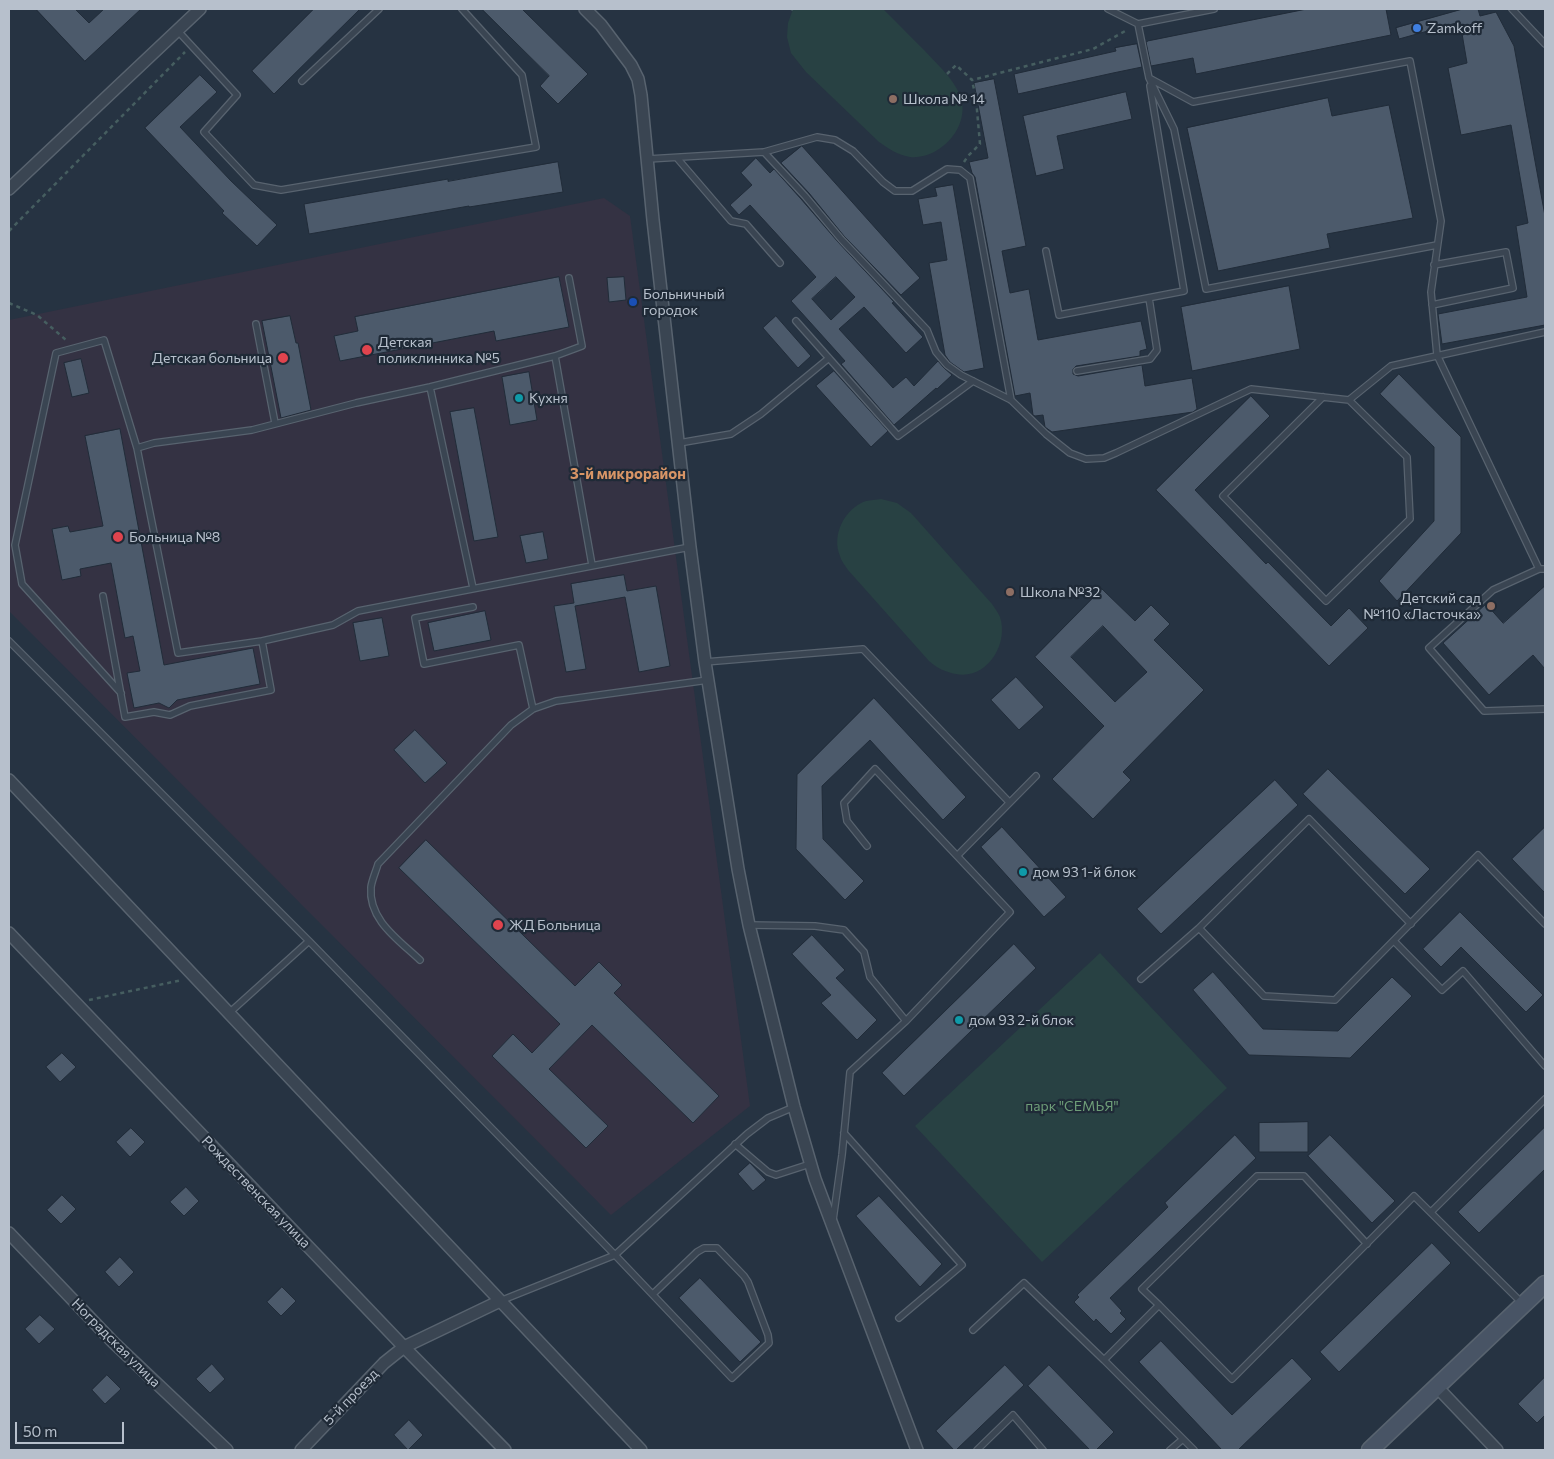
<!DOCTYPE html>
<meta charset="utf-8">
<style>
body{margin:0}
#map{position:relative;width:1554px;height:1459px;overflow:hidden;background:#263342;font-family:Commissioner,sans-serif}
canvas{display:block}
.frame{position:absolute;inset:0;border:10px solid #b7c0cc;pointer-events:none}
.scale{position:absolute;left:15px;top:1422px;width:109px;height:22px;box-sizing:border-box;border:2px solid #b7c0cc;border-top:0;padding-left:6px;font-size:15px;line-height:18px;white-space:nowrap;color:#b7c0cc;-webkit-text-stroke:4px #1f2a37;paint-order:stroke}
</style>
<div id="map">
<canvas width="1554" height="1459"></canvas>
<div class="frame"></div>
<div class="scale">50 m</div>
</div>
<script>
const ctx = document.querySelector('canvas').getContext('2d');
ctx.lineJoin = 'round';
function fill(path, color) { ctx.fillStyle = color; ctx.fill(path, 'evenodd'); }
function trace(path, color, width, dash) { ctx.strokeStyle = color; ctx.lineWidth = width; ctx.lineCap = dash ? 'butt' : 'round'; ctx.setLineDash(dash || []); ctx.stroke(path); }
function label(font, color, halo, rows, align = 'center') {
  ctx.font = font + ' Commissioner,sans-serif'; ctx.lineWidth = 4.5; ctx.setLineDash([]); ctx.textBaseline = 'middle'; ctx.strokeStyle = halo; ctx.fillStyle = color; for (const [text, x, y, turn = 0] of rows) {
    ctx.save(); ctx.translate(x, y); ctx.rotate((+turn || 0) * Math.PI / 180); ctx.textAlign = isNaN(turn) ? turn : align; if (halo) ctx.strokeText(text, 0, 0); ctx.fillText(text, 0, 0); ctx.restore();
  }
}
const medical = new Path2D(`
 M604,198l26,18 120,890 -139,109 -602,-604v-291z`);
const green = new Path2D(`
 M793,9h90c14,14 27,27 41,41 13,14 28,27 36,45 12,31 -20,65 -50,62 -12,-2 -21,-8 -31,-15l-73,-70 -15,-19 -4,-16 1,-14z
 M881,499l16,4 14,10 81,91c3,4 6,9 8,13 9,27 -13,63 -44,57 -11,-2 -19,-6 -27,-13l-81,-91c-3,-5 -7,-9 -8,-14 -9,-21 5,-48 26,-55 4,-1 11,-1 15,-2z
 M1100,953l127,135 -185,174 -127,-136z`);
const building = new Path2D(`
 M36,9h39l14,14 15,-14h37l-56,52z
 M314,9h46l-86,85 -22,-23z
 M482,9h40l66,65 -30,30 -18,-18 9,-10z
 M1307,9h79l5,26 -195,39 -3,-16 -42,8 -5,-24 2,-1z
 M1463,9h15l2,7 16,-4 18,34 31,170v109l-103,19 -4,-30 89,-17 -11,-71 12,-3 -17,-98 -50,10 -13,-67 19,-5 -7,-41 -61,17 -3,-11z
 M1137,44l5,23 -29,6 -95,21 -4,-20 102,-23 -1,-3z
 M200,75l17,17 -37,35 51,54 46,44 -20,21 -35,-33 2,-2 -79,-83z
 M994,79l32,167 -24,5 8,42 19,-4 9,51 103,-19 6,28 -7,2v5l-64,10 -3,3v5l5,2 64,-11 3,21 47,-8 5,31 -4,3 -141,20 -7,-5 -2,-12 -8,1 -2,-1 -3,-22 -15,3 -40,-219 -3,-4 -3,-11 19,-4 -14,-75z
 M1126,92l6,27 -75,17 7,33 -28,7 -13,-60z
 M1328,98l4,18 57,-11 24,113 -86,16 3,14 -112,23 -31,-143z
 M802,146l118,132 -19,17 -57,-59 -35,-43 -28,-30z
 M756,158l14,15 4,-4 27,30 37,43 56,60 -2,1 31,34 -17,16 -42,-46 -25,22 54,59 13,-11 8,9 24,-25 6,7 8,7 -15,14 -1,-1 -42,37 -53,-61 4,-3 -54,-60 25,-24 -66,-72 -11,10 -9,-10 22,-20 -11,-12zM836,277l19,20 -24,23 -19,-21z
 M558,162l5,30 -94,15v-1l-160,28 -5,-30 144,-25v2z
 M953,185l31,183 -20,4 -14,-10 -5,-7 -16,-92 18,-3 -6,-38 -18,3 -5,-26 19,-3 -2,-8z
 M559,277l10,50 -73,14 -2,-10 -154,30 -6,-25 24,-5 -3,-14z
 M624,277l2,23 -17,2 -2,-24z
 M1289,286l11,63 -108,22 -11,-64z
 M290,316l6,27h2l13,67 -30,8 -19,-97z
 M776,316l35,40 -13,12 -35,-40z
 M81,359l8,34 -17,4 -8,-34z
 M834,371l54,60 -17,16 -55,-61z
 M529,372l8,48 -27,5 -8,-48z
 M1399,374l62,63v96l-64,68 -18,-20 55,-60v-74l-54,-53z
 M1251,396l19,20 -75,74 71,74 2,-2 63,64 18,-18 19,20 -39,38 -173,-176z
 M474,408l24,129 -24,4 -24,-129z
 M120,429l44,236 89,-17 7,36 -83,16 -8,8 -10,-5 -25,5 -7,-35 13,-2 -7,-35 -8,2 -14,-75 -31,6 1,7 -19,4 -10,-51 16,-3 2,6 33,-6 -18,-90z
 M543,532l5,27 -22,4 -6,-27z
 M624,575l3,16 29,-5 14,80 -31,6 -14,-75 -50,9 11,63 -20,3 -12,-66 20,-3 -3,-19z
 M1545,586v83l-12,-14 -44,40 -46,-52 43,-39 17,19z
 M1102,589l33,32 16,-16 19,19 -16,16 50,50 -81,82 8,8 -38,39 -41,-40 52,-53 -69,-69zM1103,626l44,46 -32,30 -44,-45z
 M485,611l6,29 -57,11 -6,-28z
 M382,618l7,38 -29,5 -7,-38z
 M1016,677l28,30 -25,23 -28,-30z
 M874,698l92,99 -23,23 -73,-80 -48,46 1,53 41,42 -19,19 -49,-51 1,-74z
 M415,730l32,33 -22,20 -31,-33z
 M1328,769l102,100 -25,25 -102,-100z
 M1275,780l23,25 -137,129 -24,-25z
 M1002,827l64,70 -22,20 -63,-70z
 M1545,827v66l-33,-34z
 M426,840l149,146 24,-24 23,23 -8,8 105,103 -26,27 -101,-98 -43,44 59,57 -22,22 -94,-92 21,-22 19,19 28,-29 -161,-156z
 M1460,912l83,83 -17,17 -65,-65 -20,20 -18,-18z
 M812,935l33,35 -9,8 41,42 -20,20 -36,-37 10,-8 -39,-41z
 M1014,944l22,24 -132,128 -22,-23z
 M1213,972l50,57 75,2 54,-54 20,19 -62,62 -101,-3 -56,-65z
 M62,1053l14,14 -16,15 -14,-15z
 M1308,1122v30h-49v-29z
 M1545,1127v42l-66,64 -21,-21z
 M131,1128l14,14 -15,15 -14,-15z
 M1235,1135l21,23 -146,140 12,13 -2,2 6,6 -15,15 -15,-15 -2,3 -20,-20 5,-5 -2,-2 91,-88 -3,-4z
 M1330,1135l65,66 -23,22 -64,-67z
 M750,1163l16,17 -13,11 -15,-17z
 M186,1187l13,14 -15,15 -14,-14z
 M62,1195l14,14 -15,15 -14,-14z
 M879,1196l63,68 -22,23 -64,-71z
 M1432,1243l19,20 -112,109 -19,-20z
 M120,1257l14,15 -15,15 -14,-15z
 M700,1278l61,64 -21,20 -61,-64z
 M282,1287l14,14 -15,15 -14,-14z
 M40,1315l15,14 -16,15 -14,-15z
 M1161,1341l71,74 60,-57 20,21 -74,71h-16l-83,-88z
 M212,1364l13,15 -15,14 -14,-14z
 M1005,1365l19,20 -68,65h-2l-18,-19z
 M1049,1365l65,67 -18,18h-6l-62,-64z
 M107,1375l14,14 -16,15 -13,-14z
 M1545,1377v38l-8,8 -19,-19z
 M409,1420l14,15 -15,15 -14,-15z`);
const path = new Path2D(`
 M791,9l2,1
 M947,74l9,-9 16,15 121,-31 34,-19
 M964,162l4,-6 12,-12 -4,-45 -4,-19
 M9,231l176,-179
 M9,303l28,12 29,25
 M89,1000l93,-20`);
const lane = new Path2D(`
 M1108,9l30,15
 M1214,9l-76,15 11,54 44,24 217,-41 31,160 -10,71 6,63 102,214
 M1512,9l33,35
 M177,30l60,65 -33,37 50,53 27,5 255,-43 -14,-72 -60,-66
 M1149,78l25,51 32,160 231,-44
 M302,81l77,-72
 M764,152l53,-15 18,3 18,11 30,31 12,9h17l35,-22 13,1 10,8 41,222
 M677,158l54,63 15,3 34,39
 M648,159l116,-7 41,44 36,43 86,91 9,22 11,13 14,10 50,25 35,34 24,19 16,6 18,-1 12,-5 135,-64 98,11 42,-34 154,-34
 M1046,251l13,64 125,-24 -34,-205
 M1432,305l81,-17 -7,-36 -72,13
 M796,321l102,115 75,-55
 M256,324l19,99
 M555,356l37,209
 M1077,371l73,-12 7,-9 -8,-52
 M430,387l43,201
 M1323,397l-100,99 103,105 84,-82 -3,-62 -58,-57
 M679,443l52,-9 30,-20 68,-56
 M137,448l41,205 84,-12
 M1545,569h-6l-46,21 -64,58 55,63 61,-2
 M103,596l22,121 29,-5 16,3 20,-9 81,-16 -9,-49 71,-16 25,-14 332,-64
 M473,607l-58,11 9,46 95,-19 14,64
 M9,641l300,300
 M705,662l158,-13 146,153
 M121,693l-99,-109 -7,-39 41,-192 48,-13 33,108 17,-5 98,-13 104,-27 74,-16 125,-31 27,-10 -13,-68
 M957,856l79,-80
 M1411,924l-102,-105 -110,109 65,68 71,4 143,-145 67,69
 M749,925l66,1 29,4 20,22 6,25 36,44
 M1394,941l48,49 21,-19 82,95
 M420,960c-21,-20 -52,-40 -49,-73 1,-7 5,-16 7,-23l133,-139 22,-16 23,-8 152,-21
 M1141,979l58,-51
 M228,1014l81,-73 306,314 117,123 37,-35 -1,-8 -20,-53 -4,-6 -27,-28h-13l-7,4 -44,42
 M844,1133l118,132 -63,53
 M735,1144l33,28 8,3 34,-11
 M1431,1212l114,-113
 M833,1220l9,-65 8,-83 56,-51 104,-109 -135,-143 -31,34 3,18 20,25
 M500,1301l115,-46 132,-121 21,-16 26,-11
 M1159,1305l-17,-16 115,-113h47l63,68
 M973,1330l51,-47 80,77
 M977,1450l36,-35 30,35
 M1170,1450l13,-11
 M1194,1450l-90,-90 55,-55 73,74 182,-183 109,108`);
const street = new Path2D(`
 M585,9l16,16 30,40 7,14 3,16 12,125 37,327 15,115 33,207 11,56 45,182 21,72 102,271
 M9,189l191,-180
 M9,780l632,670
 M9,933l395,414 101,103
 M9,1233l104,109 114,108
 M1437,1387l60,63
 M301,1450l83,-87 20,-16 96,-46`);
const secondary = new Path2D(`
 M1370,1450l175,-166`);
const markers = [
 [1417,28,5,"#3f7fe0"],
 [893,99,5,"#8d6e63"],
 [633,302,5,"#1a4fb4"],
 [367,350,6,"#e0444e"],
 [283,358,6,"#e0444e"],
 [519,398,5,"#0f9aa8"],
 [118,537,6,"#e0444e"],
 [1010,592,5,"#8d6e63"],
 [1491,606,5,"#8d6e63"],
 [1023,872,5,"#0f9aa8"],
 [498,925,6,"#e0444e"],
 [959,1020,5,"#0f9aa8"]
];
const poiNames = [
 ["Zamkoff",1427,28],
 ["Школа № 14",903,99],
 ["Больничный",643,294],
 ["городок",643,310],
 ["Детская",378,342],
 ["поликлинника №5",378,358],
 ["Детская больница",272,358,"right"],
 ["Кухня",529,398],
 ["Больница №8",129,537],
 ["Школа №32",1020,592],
 ["Детский сад",1481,598,"right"],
 ["№110 «Ласточка»",1481,614,"right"],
 ["дом 93 1-й блок",1033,872],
 ["ЖД Больница",509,925],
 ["дом 93 2-й блок",969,1020]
];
const parkNames = [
 ["парк \"СЕМЬЯ\"",1072,1106]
];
const streetNames = [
 ["Рождественская улица",256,1192,46],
 ["Ноградская улица",116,1343,45],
 ["5-й проезд",351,1397,-46]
];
const neighbourhoodNames = [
 ["3-й микрорайон",628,474]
];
fill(medical, '#343243');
fill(green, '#284143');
fill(building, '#4c5a6b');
trace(building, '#212c39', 1);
trace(lane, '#58636f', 8);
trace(street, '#58636f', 14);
trace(secondary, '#58636f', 19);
trace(path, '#465e60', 2.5, [4, 4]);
trace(lane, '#3a4552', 5.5);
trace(street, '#3a4552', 11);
trace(secondary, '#485465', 16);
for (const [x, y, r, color] of markers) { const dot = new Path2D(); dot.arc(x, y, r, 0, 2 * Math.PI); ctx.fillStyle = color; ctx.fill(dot); trace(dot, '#1f2a37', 2); }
label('14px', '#b7c0cc', '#1f2a37', poiNames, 'left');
label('14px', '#6e9d78', '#1f2a37', parkNames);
label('14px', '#b7c0cc', '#1f2a37', streetNames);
label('bold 15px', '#d89566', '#1f2a37', neighbourhoodNames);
</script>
